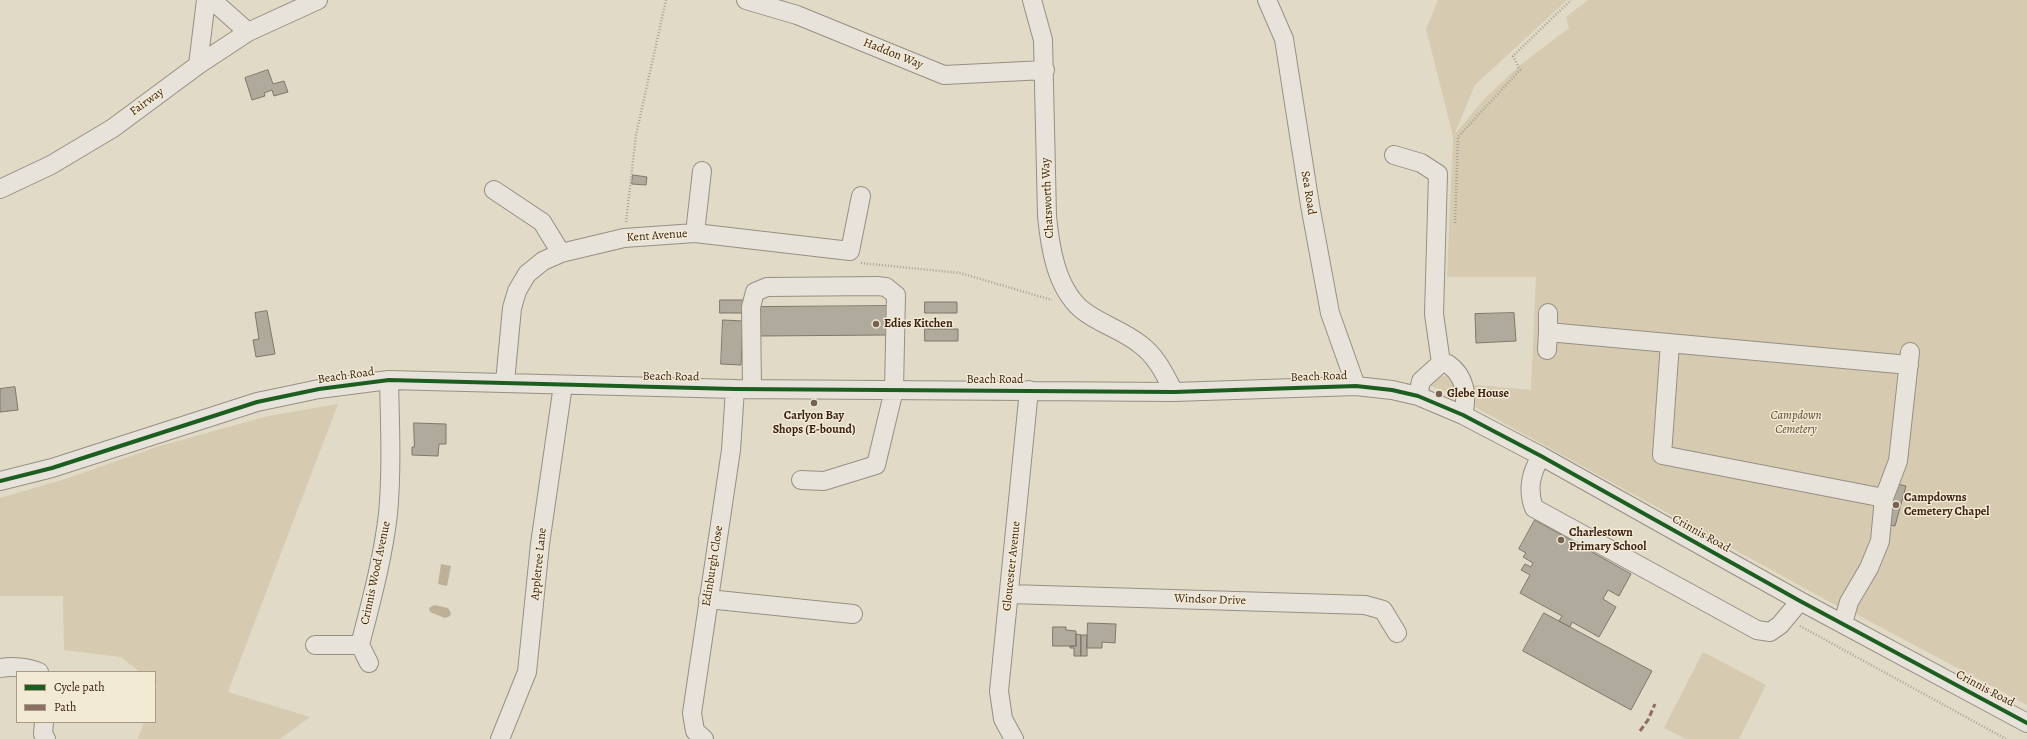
<!DOCTYPE html>
<style>
body{margin:0}
#map{position:relative;width:2027px;height:739px;overflow:hidden;background:#e0dac6;font-family:Alegreya,serif}
canvas{display:block}
.legend{position:absolute;left:16px;top:671px;width:140px;height:52px;box-sizing:border-box;background:#f2ead3;border:1px solid #a99a87;margin:0;padding:5px 7px;list-style:none;font-size:12px;color:#3c2114}
.legend li{display:flex;align-items:center;gap:8px;height:20px}
.legend b{width:20px;border:1px solid #a99a87}
</style>
<div id="map">
<canvas width="2027" height="739"></canvas>
<ul class="legend">
<li><b style="height:5px;background:#1b5e20"></b>Cycle path</li>
<li><b style="height:5px;background:#8d6e63"></b>Path</li>
</ul>
</div>
<script>
const ctx = document.querySelector('canvas').getContext('2d');
ctx.lineJoin = 'round';
function fill(path, color) { ctx.fillStyle = color; ctx.fill(path, 'evenodd'); }
function trace(path, color, width, dash) { ctx.strokeStyle = color; ctx.lineWidth = width; ctx.lineCap = dash ? 'butt' : 'round'; ctx.setLineDash(dash || []); ctx.stroke(path); }
function label(font, color, halo, rows, align = 'center') {
  ctx.font = font + ' Alegreya,serif'; ctx.lineWidth = 3; ctx.setLineDash([]); ctx.textBaseline = 'middle'; ctx.strokeStyle = halo; ctx.fillStyle = color; for (const [text, x, y, turn = 0] of rows) {
    ctx.save(); ctx.translate(x, y); ctx.rotate((+turn || 0) * Math.PI / 180); ctx.textAlign = isNaN(turn) ? turn : align; if (halo) ctx.strokeText(text, 0, 0); ctx.fillText(text, 0, 0); ctx.restore();
  }
}
const green = new Path2D(`
 M1438,0h129l-92,85 -21,50 32,-38 33,-31 50,-38 -3,-11 22,-17h439v705l-171,-91 -19,-8 -366,-201 -5,-21 65,6 5,-113h-89l6,-141 -27,-107z
 M1441,376l10,1 3,6 2,12 -25,-9z
 M338,404l-110,288 82,25 -30,22h-142l6,-17h11v-31l2,-5 -2,-2v-12h-15l-19,-15 -57,-7 -1,-54h-63v-98l65,-19 95,-33 108,-30z
 M1703,652l63,33 -27,54h-53l-22,-11z`);
const water = new Path2D(`
 M441,564l10,2 -4,20 -9,-2z
 M434,605l14,3 3,5 -1,3 -5,2 -15,-6 -1,-4z`);
const building = new Path2D(`
 M268,70l5,14 11,-3 4,11 -14,4 -2,-6 -8,3 1,3 -13,4 -7,-22z
 M633,175l14,2 -1,8 -14,-1z
 M720,300h24v13h-24z
 M925,302h32v11h-32z
 M887,306v29l-128,1v-29z
 M267,311l8,43 -19,3 -3,-17 6,-1 -4,-26z
 M1514,313l2,28 -40,2 -1,-29z
 M723,320l20,1 -2,44 -20,-1z
 M925,329h33v12h-33z
 M15,387l3,23 -18,2v-23z
 M414,423l32,1v20h-7l-1,12 -26,-1v-8h2z
 M1897,484l9,2 -11,40 -9,-2z
 M1535,520l96,54 -12,22 -11,-6 -5,9 13,8 -17,30 -27,-15 -2,5 -11,-6 3,-5 -42,-23 10,-18 -9,-5 4,-6 6,3 2,-4 -10,-6 3,-4 -7,-4z
 M1544,613l108,58 -21,39 -108,-59z
 M1088,623l28,1 -1,19 -13,-1v6h-15z
 M1053,627h13v3l10,1v15h-23z
 M1076,634l5,1v21h-7v-8h-4v-2h6z
 M1081,635h6v21h-6z`);
const path = new Path2D(`
 M626,222l10,-87 30,-135
 M1455,223l3,-86 62,-67 -7,-14 58,-56
 M861,263l99,10 92,27
 M1800,626l206,113`);
const minor = new Path2D(`
 M212,0l36,32
 M746,0l51,15 147,60 101,-5
 M1032,0l11,40 4,176c3,31 9,71 34,93 18,15 42,21 60,36 16,12 24,30 33,47
 M1267,0l17,39 26,166 20,108 26,73
 M198,65l8,-65
 M1394,155l27,8 17,11 -4,140 7,49 -20,18 -3,15
 M0,189l51,-24 62,-37 85,-63 50,-33 70,-32
 M494,190l48,32 19,31
 M695,233l7,-62
 M1548,313v19l361,33
 M1670,343l-8,112 222,43
 M1547,350l1,-18
 M1448,364c17,12 20,31 15,51
 M505,382l7,-74 5,-17 10,-17 16,-13 18,-8 63,-15 71,-5 155,18 11,-55
 M752,389l-1,-82 4,-15 12,-5 110,-1 9,1 10,8 -2,95 -18,75 -52,16 -23,-1
 M1541,456c-10,17 -14,33 -7,52l223,122 13,2 10,-7 20,-24
 M0,481l52,-13 205,-66 62,-13 70,-9 346,9 439,3 182,-6 36,4 26,6 45,19 78,41 259,145 227,122
 M1010,594l355,11 18,5 14,23
 M708,599l145,15
 M1843,623l6,-21 20,-34 11,-27 4,-43 14,-37 12,-109
 M315,645h45
 M360,645c11,-43 23,-87 28,-131 4,-44 2,-89 1,-134
 M360,645l9,18
 M0,668c12,-2 28,-1 39,4
 M44,722l-1,12 3,5
 M500,739l27,-67 13,-128 23,-159
 M704,739l-9,-8 -3,-18 39,-263 4,-61
 M1014,739l-11,-20 -4,-28 30,-301`);
const quiet = new Path2D(`
 M1640,731l8,-11 7,-16`);
const cycleway = new Path2D(`
 M0,481l52,-13 205,-66 62,-13 70,-9 346,9 439,3 182,-6 36,4 26,6 45,19 78,41 259,145 227,122`);
const markers = [
 [876,324,4,"#756252"],
 [1439,394,4,"#756252"],
 [814,403,4,"#756252"],
 [1896,505,4,"#756252"],
 [1561,540,4,"#756252"]
];
const streetNames = [
 ["Haddon Way",893,54,22],
 ["Fairway",147,102,-36],
 ["Sea Road",1308,193,81],
 ["Chatsworth Way",1048,198,-93],
 ["Kent Avenue",657,236,-4],
 ["Beach Road",346,376,-8],
 ["Beach Road",671,377,1],
 ["Beach Road",1319,377,-2],
 ["Beach Road",995,380],
 ["Crinnis Road",1701,534,29],
 ["Appletree Lane",539,564,-84],
 ["Edinburgh Close",713,566,-81],
 ["Gloucester Avenue",1012,566,-84],
 ["Crinnis Wood Avenue",376,573,-78],
 ["Windsor Drive",1210,600,2],
 ["Crinnis Road",1985,689,28]
];
const poiNames = [
 ["Edies Kitchen",884,324],
 ["Glebe House",1447,394],
 ["Carlyon Bay",814,416,"center"],
 ["Shops (E-bound)",814,430,"center"],
 ["Campdowns",1904,498],
 ["Cemetery Chapel",1904,512],
 ["Charlestown",1569,533],
 ["Primary School",1569,547]
];
const parkNames = [
 ["Campdown",1796,416],
 ["Cemetery",1796,430]
];
fill(green, '#d6cbb1');
fill(water, '#beb097');
fill(building, '#b0aa9c');
trace(building, '#7f776b', 1);
trace(minor, '#968f83', 20);
trace(path, '#a8a39a', 2.5, [1, 2]);
trace(minor, '#e7e3da', 18);
trace(quiet, '#8d6e63', 3, [6, 3]);
trace(cycleway, '#1b5e20', 4);
for (const [x, y, r, color] of markers) { const dot = new Path2D(); dot.arc(x, y, r, 0, 2 * Math.PI); ctx.fillStyle = color; ctx.fill(dot); trace(dot, '#f2ead3', 1.5); }
label('12px', '#3c2114', '#f2ead3', streetNames);
label('bold 12px', '#3c2114', '#f2ead3', poiNames, 'left');
label('italic 12px', '#604837', '#f2ead3', parkNames);
</script>
